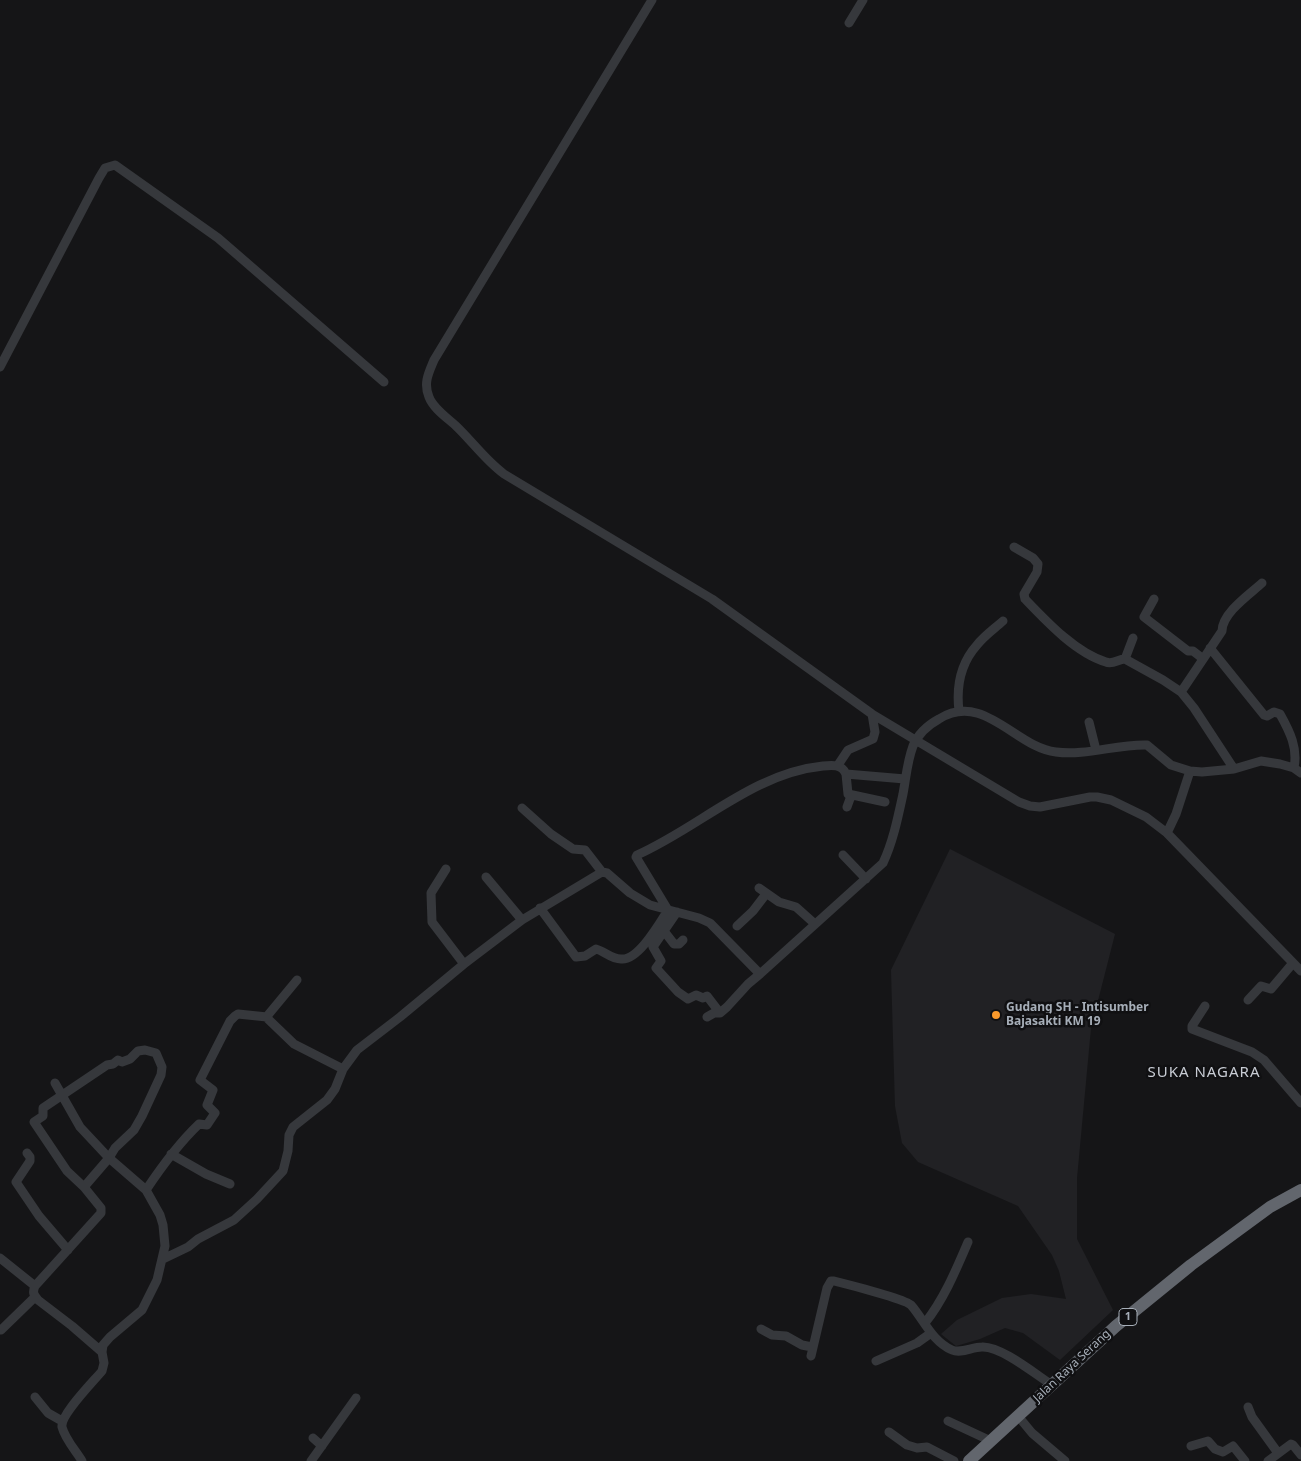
<!DOCTYPE html>
<style>
body{margin:0}
canvas{display:block;background:#151517}
</style>
<canvas width="1301" height="1461"></canvas>
<script>
const ctx = document.querySelector('canvas').getContext('2d');
ctx.lineJoin = 'round';
function fill(path, color) { ctx.fillStyle = color; ctx.fill(path, 'evenodd'); }
function trace(path, color, width, dash) { ctx.strokeStyle = color; ctx.lineWidth = width; ctx.lineCap = dash ? 'butt' : 'round'; ctx.setLineDash(dash || []); ctx.stroke(path); }
function label(font, color, halo, rows, align = 'center') {
  ctx.font = font + ' "Noto Sans",sans-serif'; ctx.lineWidth = 5; ctx.setLineDash([]); ctx.textBaseline = 'middle'; ctx.strokeStyle = halo; ctx.fillStyle = color; for (const [text, x, y, turn = 0] of rows) {
    ctx.save(); ctx.translate(x, y); ctx.rotate((+turn || 0) * Math.PI / 180); ctx.textAlign = isNaN(turn) ? turn : align; if (halo) ctx.strokeText(text, 0, 0); ctx.fillText(text, 0, 0); ctx.restore();
  }
}
const built = new Path2D(`
 M950,849l165,85 -24,94 -14,150v61l36,71 -53,50 -37,-27 -18,-5 -25,11 -24,7 -15,-12 16,-14 45,-22 29,-4 35,5 -7,-28 -7,-16 -34,-49 -100,-44 -16,-19 -7,-37 -4,-136z`);
const minor = new Path2D(`
 M652,0l-218,360c-5,12 -11,23 -5,37 4,11 17,20 26,28 17,16 30,35 49,49l208,125 160,115 147,88 11,4 10,1 50,-10h7l14,3 35,17 21,16 134,138
 M849,23l14,-23
 M0,367l99,-189 6,-10 10,-3 103,73 166,144
 M1014,547l19,11 5,6 -1,8 -13,22 1,5c22,23 51,54 81,63 7,3 12,-3 19,-3l38,21 18,12
 M1154,599l-10,18 44,34h5l9,7
 M1210,648l54,67 3,1 7,-4 6,2c10,18 18,34 14,54
 M1125,659l8,-21
 M959,711c-3,-25 1,-47 18,-66 7,-9 17,-16 26,-24
 M1089,722l7,28
 M838,765l10,-15 25,-11 2,-7 -3,-18
 M1234,769l-40,-61 -13,-16 41,-61c0,-18 28,-37 40,-48
 M846,774l2,20 37,8
 M847,807l4,-11
 M522,808l29,26 22,15 12,1 17,22
 M1167,833l9,-19 14,-43
 M843,855l23,24
 M446,869l-15,24 1,29 32,42
 M486,877l36,43
 M759,888l20,14 17,5 19,17
 M540,908l36,49 9,-1 11,-7c8,2 15,10 25,10 17,2 38,-35 47,-49l-32,-53 1,-2c63,-28 116,-82 186,-89 9,-1 19,-2 23,8l59,5
 M677,912l-24,35 8,14 -5,7 22,24 10,7 8,-4 7,3 4,-2 13,17
 M737,926l16,-15 13,-17
 M664,931l10,13h5l4,-4
 M297,980l-29,35v4l26,25 49,25
 M1248,1000l13,-14 10,3 22,-26
 M1205,1006l-13,20v3l60,23 12,8 37,43
 M707,1017l7,-4h6l7,-6 21,-23 12,-10
 M55,1083l25,44 29,31 37,32 14,25 3,10 2,21 -8,34 -15,30 -32,27 -7,8 -1,7 2,11 -2,8c-9,11 -42,44 -40,56 3,12 14,24 20,34
 M27,1153l3,4v4l-14,21 23,34 29,34
 M171,1154l35,20 24,10
 M84,1187l-17,-16 -33,-49 9,-6v-8l3,-2 61,-41 6,-1 5,-4 4,2 8,-3 8,-8 7,-1 11,3 6,14 -1,8 -19,41 -8,14 -19,18 -6,10 -25,29 17,21v5l-66,73c-3,7 -1,9 3,14l34,26 30,26
 M146,1190c16,-24 32,-46 53,-66l8,1 8,-12 -8,-8 6,-15 -13,-10 30,-59 5,-5 3,-2 29,3
 M0,1258l35,28
 M163,1259l25,-12 10,-8 36,-19 23,-21 26,-28 5,-20 1,-16 4,-8 34,-27 8,-11 8,-20 14,-19 43,-33 64,-53 58,-44 80,-48 5,1 23,20 20,12 49,13 11,5 50,51 123,-111c10,-21 15,-46 20,-69 3,-16 4,-32 10,-48 5,-12 15,-21 26,-27 45,-28 77,29 117,33 30,4 61,-8 91,-7l24,20 19,6 12,1 32,-3 27,-8 19,3 14,4 7,5
 M925,1323c19,-24 31,-53 43,-81
 M761,1329l11,6 14,1 16,9 10,2
 M1,1330l34,-33
 M811,1356l16,-68 4,-7h3c12,3 71,18 77,24 13,15 21,36 41,45 9,4 20,-3 30,-3 19,-1 53,27 70,38
 M876,1361l41,-18 14,-10
 M35,1397l13,16 14,8
 M1248,1407l4,10 26,36
 M1018,1416l14,17 33,28
 M948,1421l43,20
 M889,1432l18,13 10,3 10,-1 27,14
 M313,1438l9,8
 M1191,1446l17,-5 7,8 8,3 10,-6 12,15
 M311,1461l45,-63
 M1268,1461l23,-17 2,1 8,10`);
const highway = new Path2D(`
 M969,1461l147,-135 75,-61 79,-58 31,-17`);
const markers = [
 [996,1015,5,"#f9992b"]
];
const shields = [
 [1128,1317,18]
];
const shieldNames = [
 ["1",1128,1317]
];
const poiNames = [
 ["Gudang SH - Intisumber",1006,1008],
 ["Bajasakti KM 19",1006,1022]
];
const streetNames = [
 ["Jalan Raya Serang",1072,1366,-43]
];
const quarterNames = [
 ["SUKA NAGARA",1204,1073]
];
fill(built, '#212124');
trace(minor, '#36383c', 9);
trace(highway, '#62666d', 12);
for (const [x, y, r, color] of markers) { const dot = new Path2D(); dot.arc(x, y, r, 0, 2 * Math.PI); ctx.fillStyle = color; ctx.fill(dot); trace(dot, '#101012', 2); }
for (const [x, y, w] of shields) { const box = new Path2D(); box.roundRect(x - w / 2, y - 8.5, w, 17, 4); ctx.fillStyle = '#101012'; ctx.fill(box); trace(box, '#a6aeb8', 1); }
label('bold 11px', '#a6aeb8', null, shieldNames);
label('bold 12px', '#a6aeb8', '#101012', poiNames, 'left');
label('12px', '#a6aeb8', '#101012', streetNames);
ctx.letterSpacing = '1px';
label('15px', '#c8ccd4', '#101012', quarterNames);
ctx.letterSpacing = '0px';
</script>
